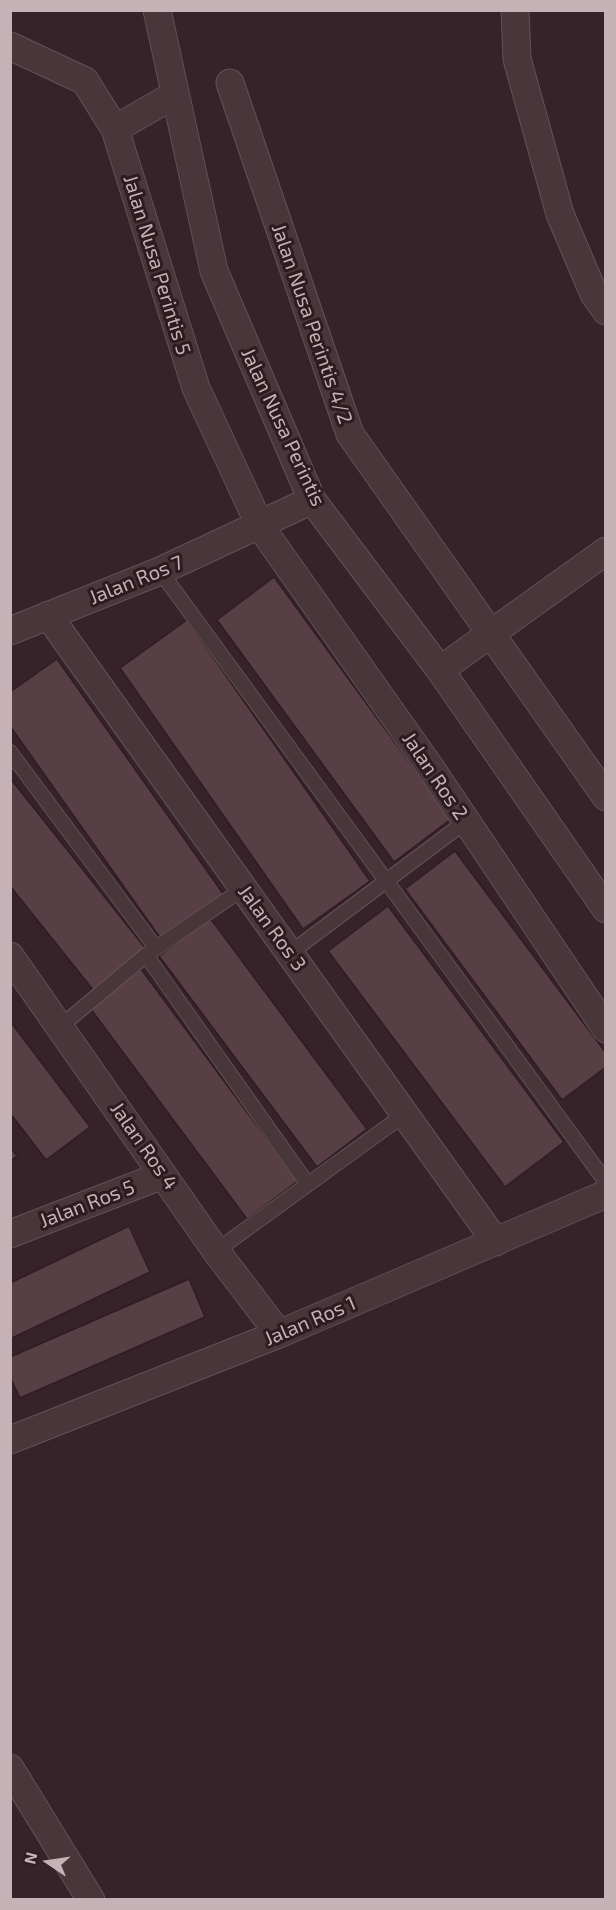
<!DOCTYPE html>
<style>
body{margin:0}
#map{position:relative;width:616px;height:1910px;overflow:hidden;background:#382229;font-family:"Exo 2",sans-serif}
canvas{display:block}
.frame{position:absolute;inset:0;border:12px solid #c5b1b6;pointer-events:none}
.north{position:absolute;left:18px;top:1832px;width:60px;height:60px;-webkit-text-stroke:4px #2d1b20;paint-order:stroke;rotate:283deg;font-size:16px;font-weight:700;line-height:24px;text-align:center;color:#c5b1b6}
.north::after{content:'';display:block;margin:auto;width:21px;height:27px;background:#c5b1b6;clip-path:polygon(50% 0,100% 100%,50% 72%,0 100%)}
</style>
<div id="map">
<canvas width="616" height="1910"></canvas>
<div class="frame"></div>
<div class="north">N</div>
</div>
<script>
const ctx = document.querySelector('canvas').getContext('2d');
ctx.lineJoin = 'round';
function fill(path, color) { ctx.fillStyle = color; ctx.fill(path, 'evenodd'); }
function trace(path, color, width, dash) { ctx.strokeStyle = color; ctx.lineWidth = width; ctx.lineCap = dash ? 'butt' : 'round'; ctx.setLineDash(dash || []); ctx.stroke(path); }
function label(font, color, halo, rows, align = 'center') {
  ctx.font = font + ' "Exo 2",sans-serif'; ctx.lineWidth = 6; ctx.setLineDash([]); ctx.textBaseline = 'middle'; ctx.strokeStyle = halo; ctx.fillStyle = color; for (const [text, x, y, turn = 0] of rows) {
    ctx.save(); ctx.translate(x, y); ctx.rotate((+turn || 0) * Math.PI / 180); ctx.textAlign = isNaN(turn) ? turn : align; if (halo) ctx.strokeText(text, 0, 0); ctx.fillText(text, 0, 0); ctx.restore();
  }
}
const building = new Path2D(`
 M274,577l177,242 -57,43 -177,-242z
 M187,620l183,261 -67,48 -183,-261z
 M57,659l167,236 -63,44 -151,-213v-34z
 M10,778l136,171 -52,42 -84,-105z
 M455,851l151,202v14l-44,33 -157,-211z
 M388,906l176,236 -59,45 -177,-236z
 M210,918l157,211 -50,38 -158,-211z
 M141,969l157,212 -51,38 -157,-211z
 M10,1021l80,106 -44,33 -36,-47z
 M10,1147l7,9 -7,5z
 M129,1226l21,46 -140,67v-56z
 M189,1279l16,38 -185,81 -10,-21v-20z`);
const service = new Path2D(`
 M160,571l446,611
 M10,752l146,196
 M290,953l175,-131
 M146,955l161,228
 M61,1026l85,-71 98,-67
 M216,1251l189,-137`);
const minor = new Path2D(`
 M157,10l57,261 98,229 128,170 166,239
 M515,10l2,49 43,155 34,80 12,17
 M10,46l75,35 30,48 81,259 64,138 170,241 176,262
 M230,83l120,351 256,363
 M115,129l59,-34
 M48,615l448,627
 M10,631l150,-60 152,-71
 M440,670l166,-119
 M10,956l206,295 63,83
 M10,1234l153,-59
 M10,1440l269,-106 327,-140
 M10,1768l81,132`);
const streetNames = [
 ["Jalan Nusa Perintis 5",157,265,73],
 ["Jalan Nusa Perintis 4/2",312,324,71],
 ["Jalan Nusa Perintis",283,427,65],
 ["Jalan Ros 7",136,580,-22],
 ["Jalan Ros 2",435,776,56],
 ["Jalan Ros 3",272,928,54],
 ["Jalan Ros 4",144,1146,55],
 ["Jalan Ros 5",87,1204,-21],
 ["Jalan Ros 1",310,1321,-23]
];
fill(building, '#583f46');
trace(building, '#2f1d22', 1.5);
trace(service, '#635156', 16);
trace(minor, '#635156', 29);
trace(service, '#48363b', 14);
trace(minor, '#48363b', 27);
label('20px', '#c5b1b6', '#2d1b20', streetNames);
</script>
